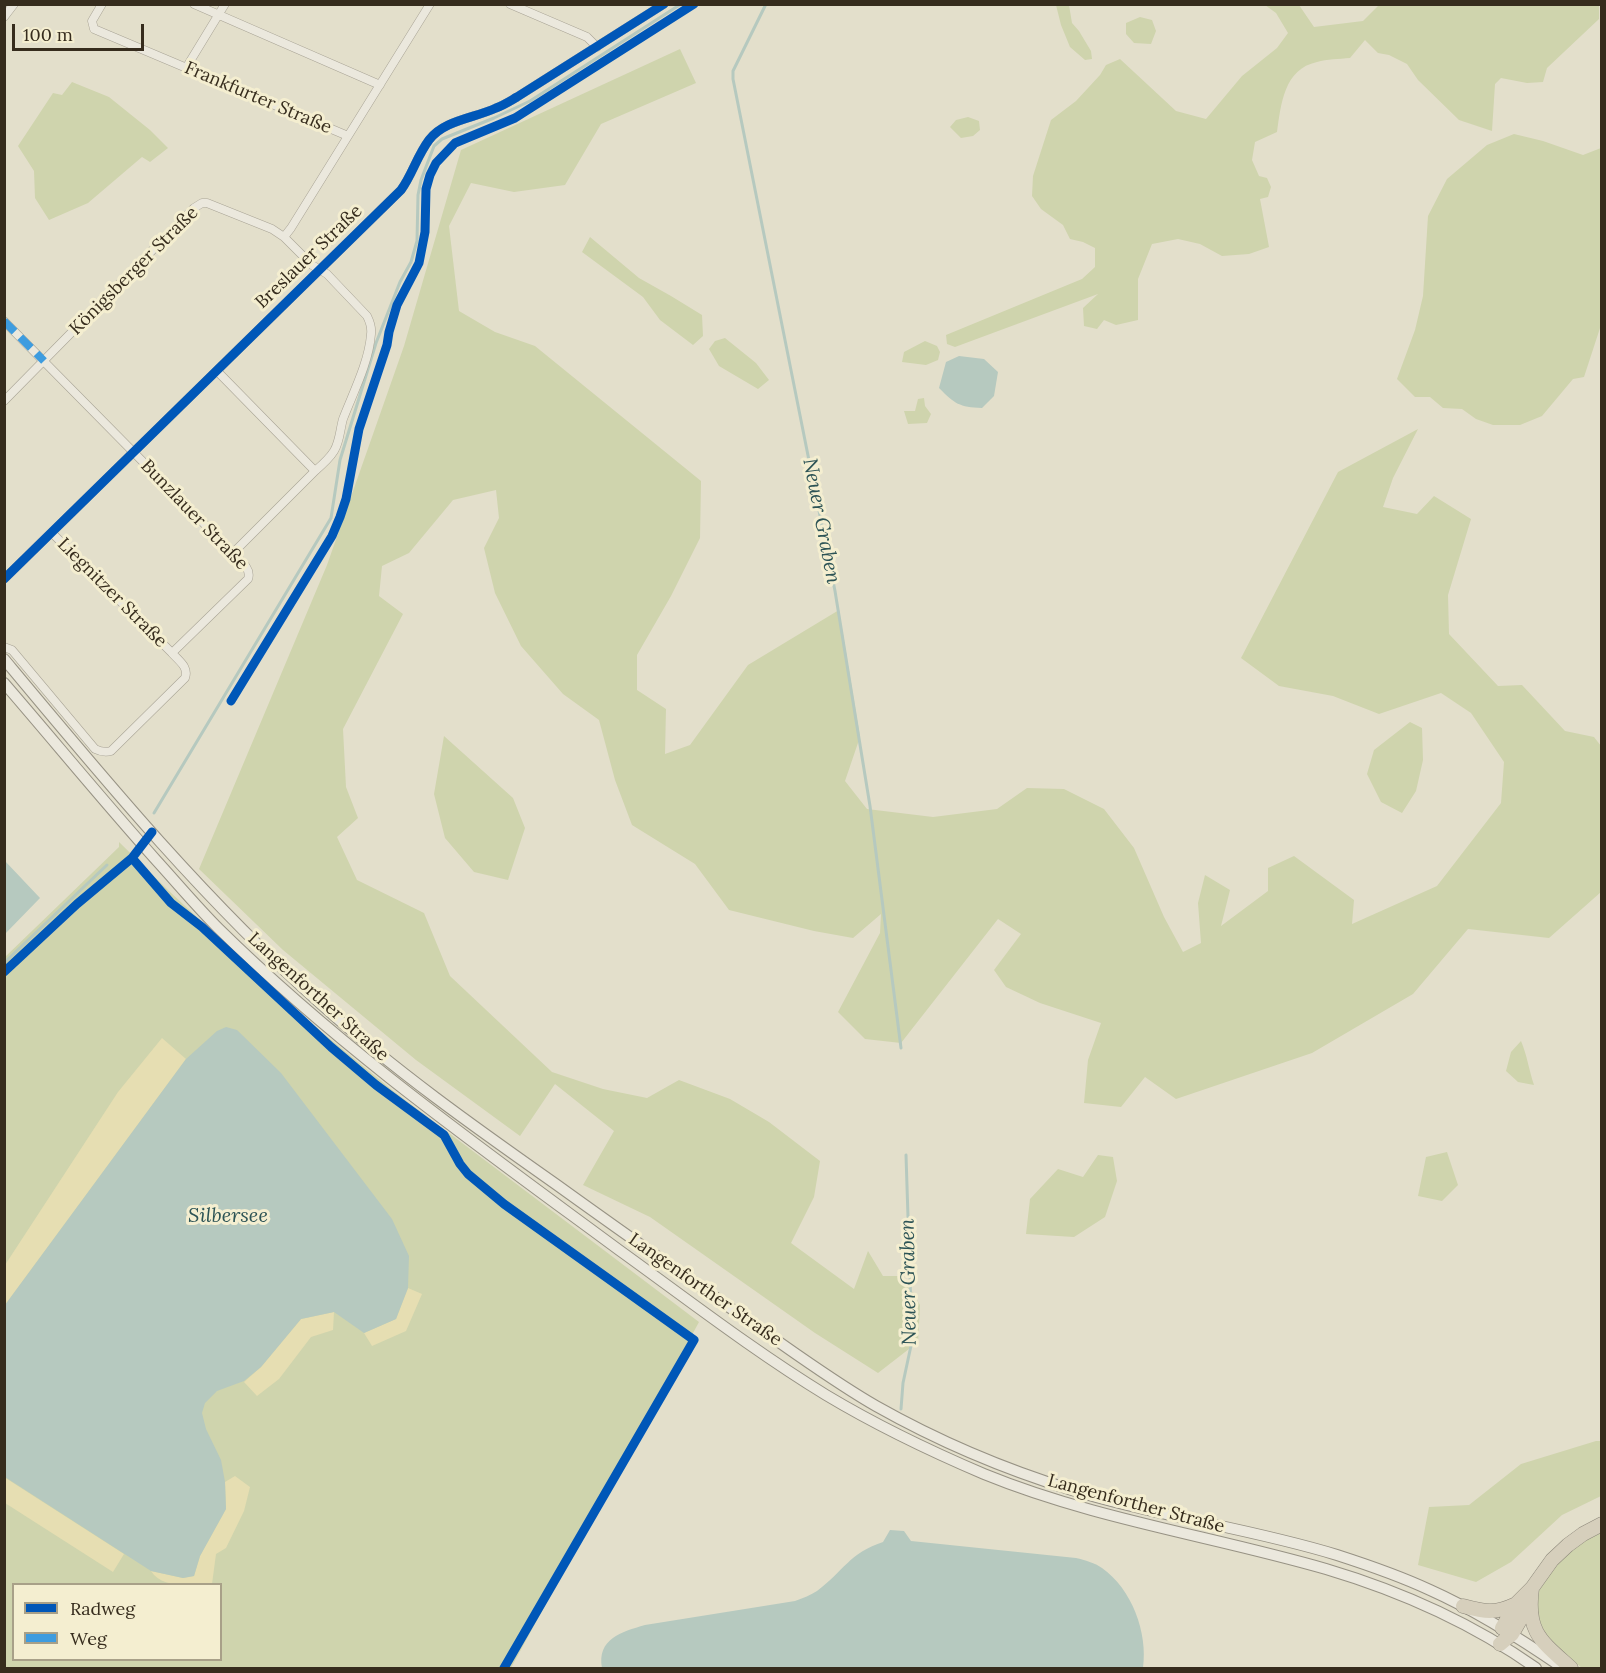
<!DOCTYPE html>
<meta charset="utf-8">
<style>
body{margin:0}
#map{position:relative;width:1606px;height:1673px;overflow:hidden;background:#e3dfcb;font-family:Lora,serif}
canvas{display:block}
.frame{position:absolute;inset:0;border:6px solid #362c1d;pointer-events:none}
.legend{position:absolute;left:12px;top:1583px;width:210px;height:78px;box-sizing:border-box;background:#f4eed0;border:2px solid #a8a088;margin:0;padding:8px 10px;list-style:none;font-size:18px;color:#362c1d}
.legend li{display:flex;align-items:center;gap:12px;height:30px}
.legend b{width:30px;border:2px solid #a8a088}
.scale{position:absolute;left:12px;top:24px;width:132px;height:27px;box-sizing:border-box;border:3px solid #362c1d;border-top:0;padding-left:8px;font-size:18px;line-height:21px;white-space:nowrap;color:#362c1d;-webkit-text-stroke:4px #f4eed0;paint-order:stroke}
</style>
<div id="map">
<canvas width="1606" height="1673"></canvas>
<div class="frame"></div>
<ul class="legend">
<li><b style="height:8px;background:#0057b8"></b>Radweg</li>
<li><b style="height:8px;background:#3e9cdf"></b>Weg</li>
</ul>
<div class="scale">100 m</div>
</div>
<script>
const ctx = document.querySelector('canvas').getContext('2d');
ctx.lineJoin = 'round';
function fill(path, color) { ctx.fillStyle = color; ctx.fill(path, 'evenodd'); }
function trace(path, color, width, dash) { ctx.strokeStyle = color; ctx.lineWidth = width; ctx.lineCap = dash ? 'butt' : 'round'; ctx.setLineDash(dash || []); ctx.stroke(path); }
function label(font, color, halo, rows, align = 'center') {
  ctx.font = font + ' Lora,serif'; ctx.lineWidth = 6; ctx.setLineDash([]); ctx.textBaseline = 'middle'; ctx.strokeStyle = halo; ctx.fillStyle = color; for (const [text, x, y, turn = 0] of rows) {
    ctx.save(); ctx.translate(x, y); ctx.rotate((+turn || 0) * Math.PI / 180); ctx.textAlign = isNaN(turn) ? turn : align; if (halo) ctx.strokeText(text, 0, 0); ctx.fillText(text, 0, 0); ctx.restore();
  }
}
const green = new Path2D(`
 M1056,5h13l3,18 7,8 12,20 1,8 -7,1 -15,-13 -9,-22z
 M1265,5h34l15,22 49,-6 16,-16h220v14l-52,49 -4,14 -16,1 -26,-5 -6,6 -3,47 -33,-11 -41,-40 -11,-16 -18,-9 -11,-2 -13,-13 -15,18c-11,1 -23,1 -33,4 -33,7 -36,42 -40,70l-22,10 -3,18 7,16 8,2 4,9 -3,10 -8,2 9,48 -20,7 -27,2 -22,-12 -22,-5 -26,5 -14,35v41l-22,5 -12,-5 -7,9 -13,-3 -1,-18 15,-14 -143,53 -8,-3 -1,-9 136,-56 13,-12v-19l-12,-6 -13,-3 -7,-14 -22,-16 -9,-13 1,-20 18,-56 25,-19 24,-26 6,-10 14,-6 56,52 30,8 36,-43 35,-28 11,-15 -12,-20z
 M1140,17l12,3 4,11 -5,13 -17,-1 -8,-9v-11z
 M680,49l16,34 -95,41 -36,61 -51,7 -43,-9 -22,43 10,85 36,21 40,14 166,135 -1,57 -29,58 -34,59v35l29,19 -1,45 25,-9 58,-80 91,-55 21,127 -15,44 22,28 66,8 64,-8 30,-21 37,1 40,20 30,39 30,69 19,35 18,-9 -3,-40 7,-28 25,15 -9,36 47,-35v-23l26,-12 60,44 -2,24 85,-38 64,-83 3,-41 -33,-49 -30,-20 -62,21 -46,-18 -54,-10 -38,-28 97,-186 80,-43 -25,49 -10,29 34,7 17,-18 37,23 -23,76 1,39 49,52 24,-1 43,46 29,6 7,9v146l-52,46 -81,-9 -55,65 -101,59 -136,46 -31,-22 -24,30 -37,-4 4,-43 13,-37 -61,-20 -34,-16 -12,-17 27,-36 -23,-15 -97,124 -36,-4 -27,-27 42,-79 1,-19 -28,24 -39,-7 -85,-21 -34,-46 -63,-39 -17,-45 -16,-60 -36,-26 -42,-48 -26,-53 -11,-45 15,-30 -3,-28 -43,10 -44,53 -27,13 -3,30 24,18 -60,115 3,58 12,31 -21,19 20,43 67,33 26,63 102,96 51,17 44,9 32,-18 51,19 39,23 51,39 -6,36 -23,46 63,46 14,-38 15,25h20l17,29 -2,37 -40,31 -63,-40 -165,-116 -67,-32 31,-54 -59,-47 -35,52 -104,-76 -133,-110 -84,-81 128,-304 77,-219 57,-196z
 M72,82l37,15 41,33 18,18 -18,14 -8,-5 -54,46 -39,17 -14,-22 -1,-27 -16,-25 35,-53 9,2z
 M968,117l11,4 1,9 -7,6 -12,2 -11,-11 6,-7z
 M1514,134l29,7 40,14 18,-7v177l-17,52 -11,2 -31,37 -22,9h-27l-17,-6 -14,-10 -19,-1 -13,-11h-15l-18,-18 18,-49 8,-34 5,-80 19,-37 40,-34z
 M590,237l49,41 32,18 31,19 1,21 -10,9 -33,-25 -17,-23 -61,-45z
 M725,338l31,25 13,17 -11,9 -39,-23 -10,-17 6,-8z
 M925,341l12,5 3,6 -2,8 -12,5 -24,-3 2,-10z
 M924,398l1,8 6,8 -4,9 -19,1 -4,-13h11l3,-12z
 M1410,722l12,6 1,32 -7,31 -14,22 -21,-11 -14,-28 7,-24z
 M444,736l69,62 12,30 -17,52 -34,-8 -29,-34 -11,-44z
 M119,842l50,49 138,129 85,70 307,232 -188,346h-506v-711l114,-110zM14,1584h206v76h-206z
 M1521,1041c6,14 8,29 13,44l-16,-3 -12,-11 5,-19z
 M1447,1152l11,33 -16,16 -24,-5 8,-39z
 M1098,1155l15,2 4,24 -12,36 -31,20 -48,-3 4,-35 28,-30 25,8z
 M1596,1441h5v55l-39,19 -51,47 -35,20 -58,-17 11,-58 40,-2 52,-41z
 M1601,1529v139h-19c-14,-11 -30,-23 -39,-39 -17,-31 4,-60 27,-80 9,-8 21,-13 31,-20z`);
const sand = new Path2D(`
 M162,1038l24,21 -181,246v-40l113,-173z
 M408,1288l14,6 -16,37 -34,15 -8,-13 32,-14z
 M334,1312l-1,18 -22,7 -32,42 -22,17 -13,-14 17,-15 40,-48z
 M235,1476l15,11 -6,24 -18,37 -10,6 -4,30c-20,0 -49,6 -61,-13l32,7 11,-2 6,-20 26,-47 -1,-27z
 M4,1477l120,77 -11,18 -108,-69z`);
const water = new Path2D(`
 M959,356l25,3 14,13 -4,24 -12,12c-23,-1 -27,-4 -43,-20l7,-26z
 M5,861l35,37 -35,36z
 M226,1027l11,3 44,43 111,146 17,37 -1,32 -12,31 -32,14 -30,-21 -33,7 -40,48 -17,14 -27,10 -12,12 -3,10 4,16 15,31 4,22 1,27 -26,47 -6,20 -11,2 -32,-7 -146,-94v-172l181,-246 31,-28z
 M890,1530l14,1 7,10 165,17c9,2 19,5 26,10 30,21 46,65 41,100h-541c-5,-29 19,-36 43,-43l150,-24c8,-3 16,-6 22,-10 27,-20 32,-38 66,-49z`);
const stream = new Path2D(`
 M766,4l-33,67v8l102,512 35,215 31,242
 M154,813l177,-295 9,-58 36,-117 24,-61 11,-20 6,-21 1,-46 3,-15 13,-34 8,-7 52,-21 36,-17 151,-97
 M4,963l103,-98
 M901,1409l2,-26 9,-42 -6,-186`);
const minor = new Path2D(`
 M102,4l-10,17 2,8 254,107
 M194,4l186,81
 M510,4l77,33 10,10
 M4,17l10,-13
 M186,68l39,-64
 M284,237l7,-9 139,-224
 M4,321l229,232c7,7 19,16 15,26l-76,74c7,8 17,14 13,25l-74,73c-6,2 -10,1 -16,-2l-83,-99 -8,-3
 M217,371l98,100
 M4,401l190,-193 8,-5h5l65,26 12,8 28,28 15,9 40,42c3,6 5,11 4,18 -2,28 -18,59 -28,85 -3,10 -3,22 -9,32 -5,8 -12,14 -19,20l-82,82
 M52,533l120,120
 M4,579l397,-389c11,-15 16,-34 28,-50 15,-20 46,-22 67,-32 8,-3 14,-7 21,-11l147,-93`);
const secondary = new Path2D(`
 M4,659c100,120 200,241 317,345 73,66 155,124 236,181 79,57 159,113 239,169 26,18 52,36 80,52 62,35 128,63 196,84 87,27 178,38 265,65 31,10 63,21 93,35 47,21 91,49 133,78
 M4,683c51,59 100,119 152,177 21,23 41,47 63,69 122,120 262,219 400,321 68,49 135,101 207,145 50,30 104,56 158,79 110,45 228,62 342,95 74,22 146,54 210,99`);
const motorway = new Path2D(`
 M1532,1588c-6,44 9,53 39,80
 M1463,1606c22,6 32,8 53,-2
 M1502,1628l14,-24 16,-16 20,-28 16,-15 15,-11 19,-10
 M1500,1644l12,-10 18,-31`);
const quiet = new Path2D(`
 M4,321l40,40`);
const cycleway = new Path2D(`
 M4,579l397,-389c11,-15 16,-34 28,-50 15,-20 46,-22 67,-32 8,-3 14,-7 21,-11l147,-93
 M231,701l101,-165 8,-19 6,-18 13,-70 28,-84 2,-13 8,-27 22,-42 6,-31 1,-43 4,-14 6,-12 19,-20 60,-25 179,-114
 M132,858l39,45 31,24 129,120 45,38 68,50 16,29 8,10 36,30 190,136 -190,328
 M4,972l73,-68 55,-46 20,-26`);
const streetNames = [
 ["Frankfurter Straße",258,98,23],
 ["Breslauer Straße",309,257,-44],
 ["Königsberger Straße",134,271,-45],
 ["Bunzlauer Straße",194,515,46],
 ["Liegnitzer Straße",112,593,45],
 ["Langenforther Straße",318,997,42],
 ["Langenforther Straße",705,1290,35],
 ["Langenforther Straße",1136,1504,15]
];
const waterNames = [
 ["Neuer Graben",821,521,79],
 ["Silbersee",228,1216],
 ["Neuer Graben",909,1282,-91]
];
fill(green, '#cfd4ad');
fill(sand, '#e6deb2');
fill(water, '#b6c9bf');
trace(stream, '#b6c9bf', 3);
trace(minor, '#a8a395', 9);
trace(secondary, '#979284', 12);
trace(motorway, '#8d887b', 15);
trace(minor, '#ebe8dd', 8);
trace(secondary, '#ebe8dd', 10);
trace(motorway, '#d6cfbc', 14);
trace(quiet, '#3e9cdf', 8, [15, 8]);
trace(cycleway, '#0057b8', 9);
label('18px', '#362c1d', '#f4eed0', streetNames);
label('italic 20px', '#2c5355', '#f4eed0', waterNames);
</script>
